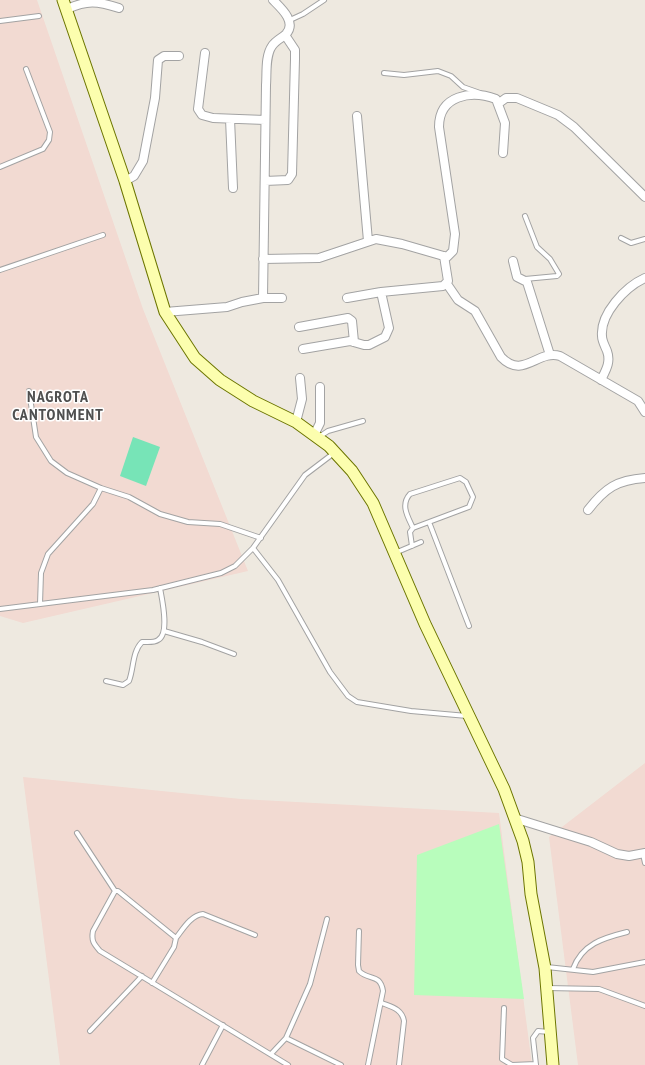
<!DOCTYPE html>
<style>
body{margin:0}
canvas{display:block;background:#eee9e0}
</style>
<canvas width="645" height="1065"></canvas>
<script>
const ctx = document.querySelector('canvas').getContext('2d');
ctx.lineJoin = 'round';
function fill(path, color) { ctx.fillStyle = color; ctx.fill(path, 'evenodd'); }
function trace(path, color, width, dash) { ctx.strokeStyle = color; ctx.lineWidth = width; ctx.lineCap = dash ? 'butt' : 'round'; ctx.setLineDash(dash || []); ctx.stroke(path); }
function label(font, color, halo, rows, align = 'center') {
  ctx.font = font + ' "PT Sans Narrow",sans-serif'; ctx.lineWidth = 3; ctx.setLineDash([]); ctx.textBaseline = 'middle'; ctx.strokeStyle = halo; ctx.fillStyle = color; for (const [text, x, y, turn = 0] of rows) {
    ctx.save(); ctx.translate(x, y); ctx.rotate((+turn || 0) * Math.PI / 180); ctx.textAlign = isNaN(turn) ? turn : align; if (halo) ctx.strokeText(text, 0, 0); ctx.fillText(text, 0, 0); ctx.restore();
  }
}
const military = new Path2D(`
 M0,0h37l106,309 105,262 -225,52 -23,-7z
 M645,763v302h-67l-29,-228z
 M23,777l218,22 258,14 33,252h-472z`);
const park = new Path2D(`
 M499,824l25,175 -110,-4 3,-140z`);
const pitch = new Path2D(`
 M133,437l27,10 -14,39 -26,-10z`);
const service = new Path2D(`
 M290,20l13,-6 21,-14
 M0,21l39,-5
 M384,73l20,2 34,-4 13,5 12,11 17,6
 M0,167l43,-18 6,-9 1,-8 -24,-63
 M525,216l12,31 13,12 9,15 -2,2 -32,3
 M621,238l10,5 14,-4
 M0,270l103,-35
 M29,391l7,46 15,24 16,12 34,15 28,9 31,17 28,8 32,2 41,14
 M319,437l9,-6 35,-10
 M429,522l40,104
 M412,546l-2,-14 3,-4 56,-21 4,-10 -7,-15 -6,-4 -50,16c-10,11 -2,23 3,34
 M253,548l25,32 52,92 18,24 9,6 54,9 56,5
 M395,553l26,-11
 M40,604l1,-31 7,-19 45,-50 8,-16
 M0,609l153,-19 68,-17 14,-7 18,-18 52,-73 29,-22
 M164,631l38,11 32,12
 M106,681l17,4 6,-4c5,-13 3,-29 13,-39 5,0 12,1 16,-2 12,-6 4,-41 2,-52
 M77,833l38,58
 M643,854l2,9
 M359,931l-1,34 1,6c10,10 21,2 24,20l-15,74
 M176,938c7,-9 15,-23 27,-24l52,21
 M547,967l46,5 52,-10
 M573,969c9,-25 30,-31 54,-37
 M152,983l22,-36 2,-9 -58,-47h-3l-22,40c-2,10 1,13 7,20l188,114
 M547,988l52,1 46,17
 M382,1003c10,4 20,6 22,18l-5,44
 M504,1008l-2,51 10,6 24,-1
 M90,1031l52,-55
 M286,1038l55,27
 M271,1054l15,-16 24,-54 17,-65
 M202,1065l21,-40
 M536,1065l-3,-27 5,-7 11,1`);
const minor = new Path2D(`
 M67,9c20,-9 30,-8 52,-1
 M205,53l-7,56 4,6 11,3 52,2
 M499,103l7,-5h11l41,17 16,12 71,70
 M357,116l11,125
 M230,119l3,69
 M125,181l9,-5 9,-15 12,-63 3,-38 6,-4h15
 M265,181l23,-1 4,-6 3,-115v-9l-10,-15
 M263,259l56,-1 57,-19 26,5 45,13 6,-6 2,-17 -16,-107c0,-32 32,-37 57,-28l9,24 -2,30
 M513,261l4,16 10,5 23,73
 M447,284l11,16 17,11 26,46c22,23 37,-8 59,-1l78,45 7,11
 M263,298l3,-213c1,-12 -1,-29 6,-39 4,-6 10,-8 14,-12 11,-12 -5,-26 -13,-34
 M347,298l34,-6 62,-6 5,-5 -4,-25
 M165,312l62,-5 15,-5 21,-4h19
 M299,327l49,-9 4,3 2,21
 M303,349l47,-8 14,4h5l16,-8 4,-9 -8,-36
 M601,380c5,-10 10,-18 6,-29 -2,-5 -5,-10 -5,-15 -2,-22 23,-49 43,-58
 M296,422l6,-23 -2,-21
 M314,435l6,-12v-36
 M588,510c17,-22 29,-30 57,-32
 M514,818l77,24 26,12 12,2 16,-3`);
const secondary = new Path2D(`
 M63,0l62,181 40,131 30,46 25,22 33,21 43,21 33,24 23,25 21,32 52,121 79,165 19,52 5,21 3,32 14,74 8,97`);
const districtNames = [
 ["NAGROTA",58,397],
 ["CANTONMENT",58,415]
];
fill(military, '#f2dad2');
fill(park, '#b8fdbc');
fill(pitch, '#77e4b7');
trace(service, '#a3a3a3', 6);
trace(minor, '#a3a3a3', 10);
trace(secondary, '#6c7500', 13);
trace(service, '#fff', 4);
trace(minor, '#fff', 8);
trace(secondary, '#fcfeae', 11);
ctx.letterSpacing = '1px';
label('bold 16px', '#4f4f4f', '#fff', districtNames);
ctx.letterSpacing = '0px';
</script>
